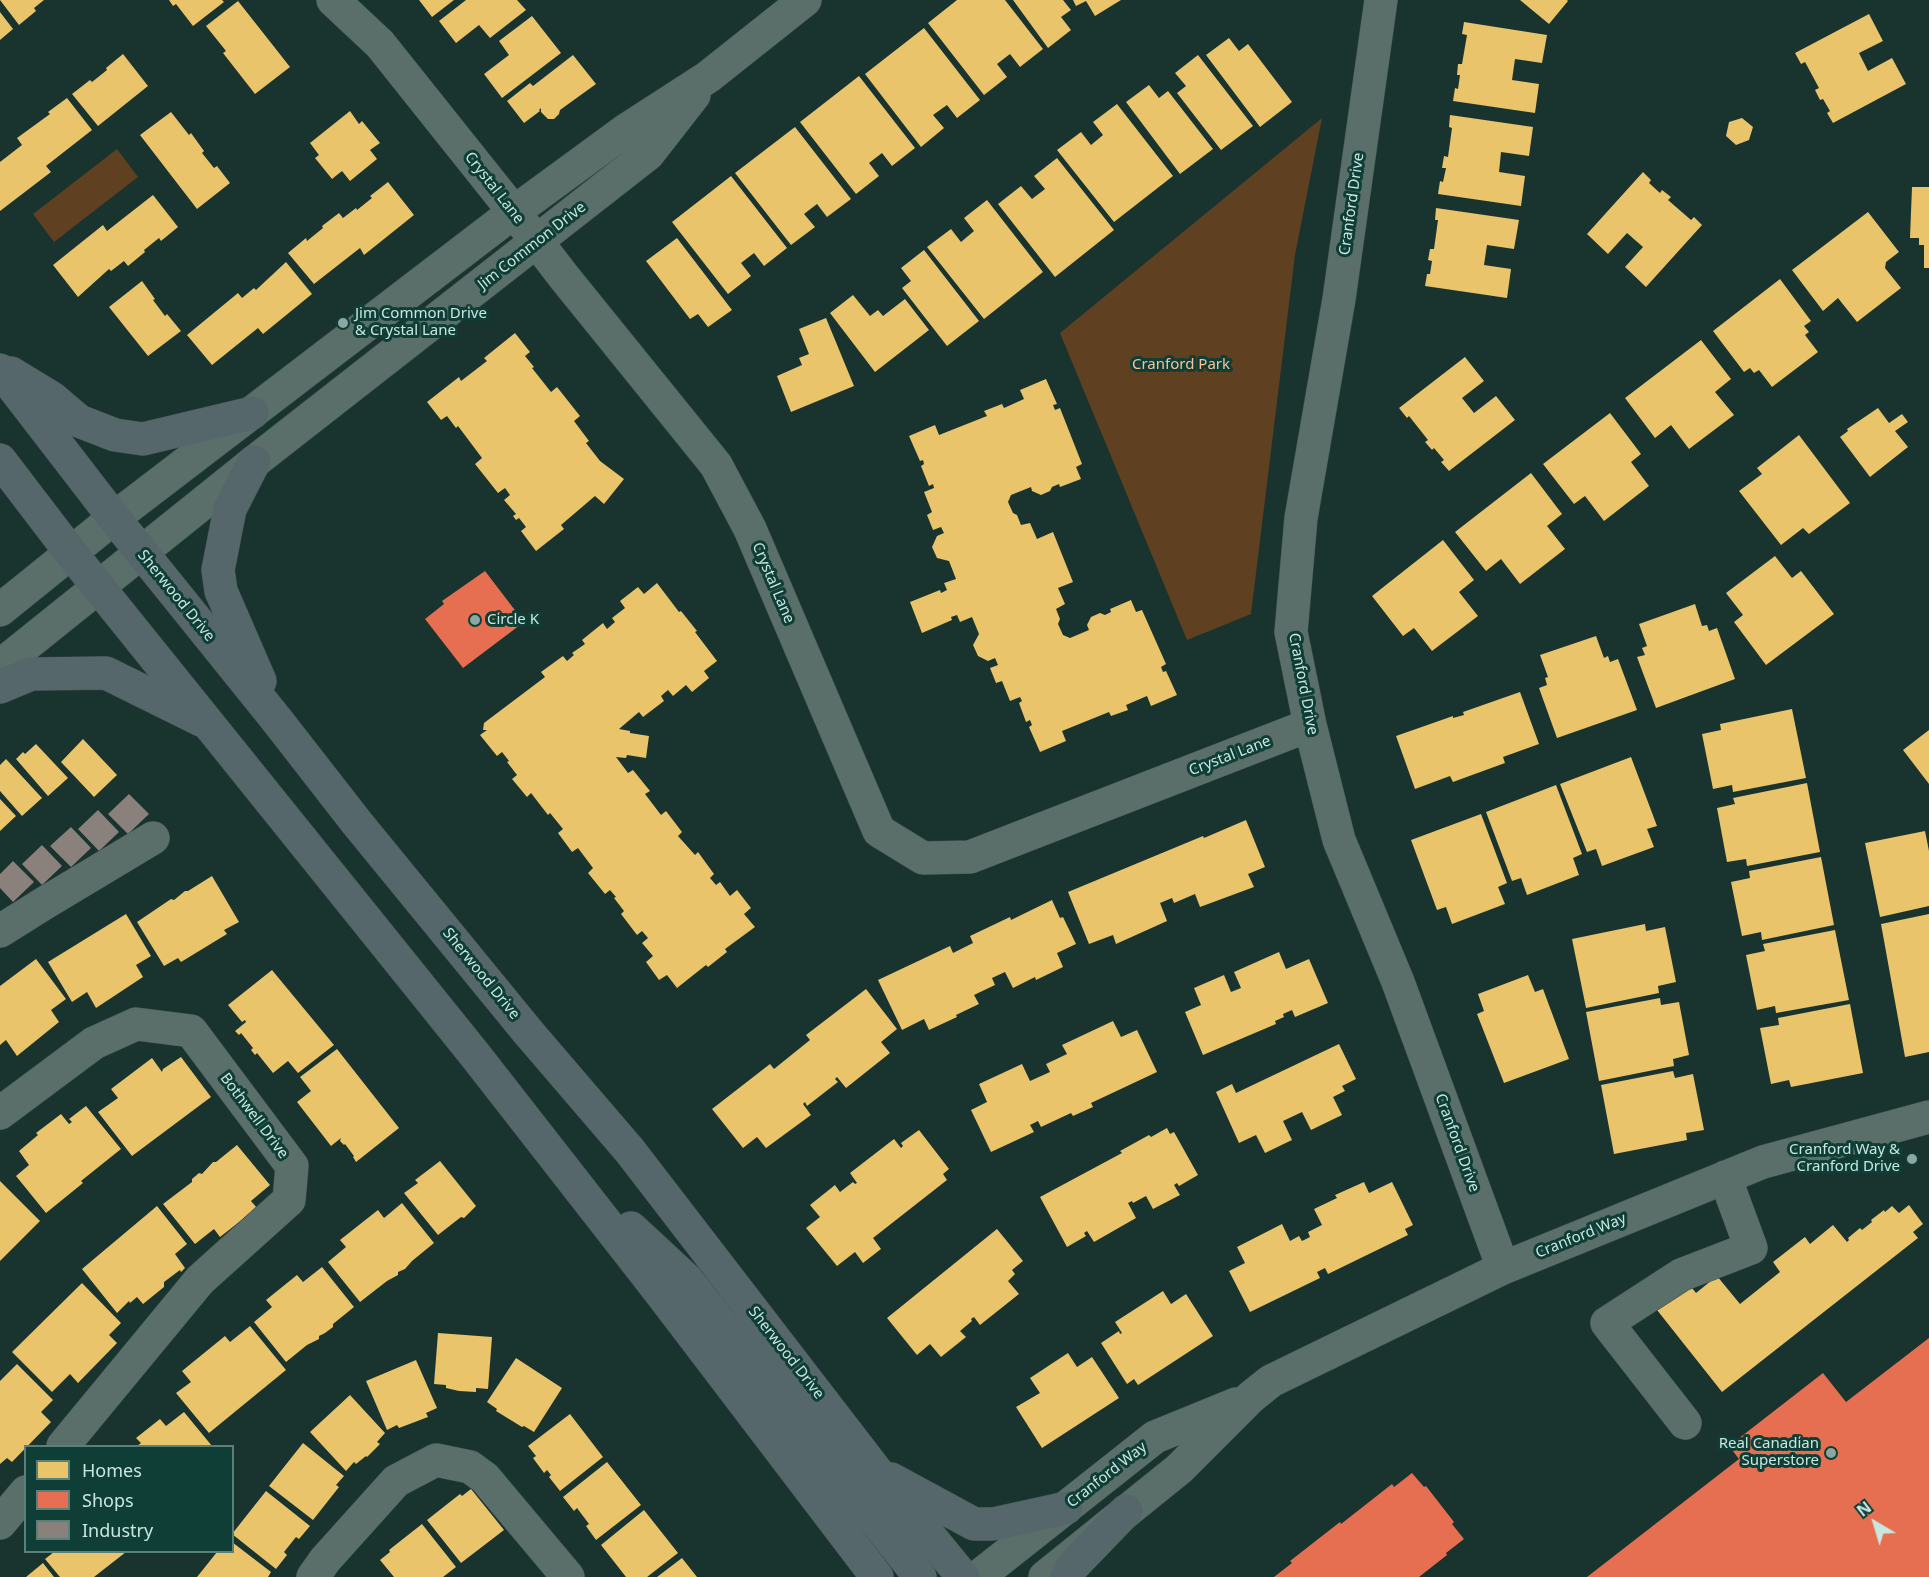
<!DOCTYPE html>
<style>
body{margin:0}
#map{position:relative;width:1929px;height:1577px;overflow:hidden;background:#19332f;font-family:"Noto Sans",sans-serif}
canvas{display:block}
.legend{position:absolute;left:24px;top:1445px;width:210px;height:108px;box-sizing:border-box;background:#0e3e36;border:2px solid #59817a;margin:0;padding:8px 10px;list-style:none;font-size:18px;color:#c9e6df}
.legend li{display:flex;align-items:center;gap:12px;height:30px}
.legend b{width:30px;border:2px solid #59817a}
.north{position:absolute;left:1845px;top:1493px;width:60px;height:60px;-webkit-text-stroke:4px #0e3e36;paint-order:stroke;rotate:322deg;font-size:16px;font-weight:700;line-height:24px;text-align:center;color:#c9e6df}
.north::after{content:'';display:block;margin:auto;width:21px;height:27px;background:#c9e6df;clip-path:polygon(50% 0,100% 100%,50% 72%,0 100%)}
</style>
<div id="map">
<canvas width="1929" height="1577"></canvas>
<ul class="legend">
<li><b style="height:16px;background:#e9c46a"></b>Homes</li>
<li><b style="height:16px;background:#e76f51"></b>Shops</li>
<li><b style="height:16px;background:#8a817c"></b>Industry</li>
</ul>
<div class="north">N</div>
</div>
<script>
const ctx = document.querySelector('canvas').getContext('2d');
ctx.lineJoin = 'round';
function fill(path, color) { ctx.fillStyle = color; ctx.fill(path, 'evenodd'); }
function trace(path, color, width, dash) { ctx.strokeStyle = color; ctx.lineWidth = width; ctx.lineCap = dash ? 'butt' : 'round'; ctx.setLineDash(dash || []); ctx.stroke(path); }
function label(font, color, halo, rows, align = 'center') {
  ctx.font = font + ' "Noto Sans",sans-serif'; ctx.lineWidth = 6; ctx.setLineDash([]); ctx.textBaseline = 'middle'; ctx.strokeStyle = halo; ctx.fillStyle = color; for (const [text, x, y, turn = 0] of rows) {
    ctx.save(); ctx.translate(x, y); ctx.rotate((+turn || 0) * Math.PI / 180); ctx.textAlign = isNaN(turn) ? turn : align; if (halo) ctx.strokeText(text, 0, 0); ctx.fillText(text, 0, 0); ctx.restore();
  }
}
const green = new Path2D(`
 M1322,118l-27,137 -44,359 -64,26 -127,-307z
 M117,149l21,28 -84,65 -21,-28z`);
const homes = new Path2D(`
 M0,0h44l-10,8 2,3 -17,14z
 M169,0h53l2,2 -31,24 -17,-22 -3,2z
 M419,0h35l-22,17z
 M466,0h51l9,10 -36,28 -11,-13 -23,18 -17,-22z
 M957,0h48l38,49 -23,18 -10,-13 -13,10 10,13 -23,18 -56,-72z
 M1013,0h50l8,10 -10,7 10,13 -23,18z
 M1073,0h48l-26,16 -9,-15 -10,5z
 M1520,0h47l1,1 -19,23z
 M238,1l52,66 -35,27 -32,-41 3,-2 -20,-25z
 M0,12l13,17 -13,11z
 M1869,14l14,27 -24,12 9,18 24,-13 14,26 -73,39 -6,-10 3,-2 -7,-12 -3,1 -5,-10 4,-2 -14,-26 -4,2 -6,-11z
 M532,16l29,37 -59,45 -18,-24 25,-19 -10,-14z
 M1464,22l83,13 -5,28 -27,-4 -3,21 27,4 -4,29 -82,-12 2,-13 3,1 2,-14h-3l1,-11h4l5,-29 -5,-1z
 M924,28l56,72 -23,18 -10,-13 -14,10 11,13 -23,19 -56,-73z
 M1229,38l10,13 9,-7 44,58 -32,25 -54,-72z
 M123,54l25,32 -50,40 -26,-32 18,-14 2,2 15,-12 -1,-2z
 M573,55l23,29 -36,26 -1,4 -5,5h-6l-7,-7v-4l-2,2 1,1 -16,12 -17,-22 23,-18 3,3z
 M1198,55l55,71 -32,24 -44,-57 9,-7 -11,-13z
 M859,76l56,72 -23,18 -10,-13 -13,10 10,13 -23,18 -56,-72z
 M1149,85l10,13 9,-7 45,58 -33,25 -54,-72z
 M67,98l25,32 -46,36 5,6 -51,39v-49l22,-17 -5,-7 33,-24 -2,-2z
 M1117,104l56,72 -59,46 -57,-72 24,-18 10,13 12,-10 -10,-13z
 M350,111l9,13 3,-3 18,22 -10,7 7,9 -27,22 -8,-10 -10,8 -17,-21 4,-3 -9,-12z
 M171,112l18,23 2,-2 13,18 -2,2 12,15 3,-2 13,17 -33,26 -57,-74z
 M1450,115l83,12 -4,29 -28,-4 -2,20 26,4 -4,30 -83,-12 2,-13 3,1 3,-14h-4l2,-12 4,1 4,-29 -3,-1z
 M1742,118l11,9 -4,13 -13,5 -10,-9 3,-14z
 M795,127l56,72 -24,18 -10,-13 -13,10 11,13 -24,18 -56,-72z
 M1057,158l57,72 -59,47 -57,-73 23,-18 11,13 13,-10 -11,-13z
 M1643,172l8,8 -2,3 11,10 2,-3 9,7 -3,3 23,20 3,-3 8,8 -56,62 -21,-20 18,-20 -16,-14 -19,21 -21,-20z
 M731,176l56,72 -23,18 -10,-13 -13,10 10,13 -23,18 -56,-72z
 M388,182l26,33 -50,40 -4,-7 -46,36 -26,-31 18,-15 1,3 16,-13 -1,-2 17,-13 4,5 13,-10 1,2 15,-12 -2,-2z
 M1912,187h17v81h-5v-23h-5v-7h-9z
 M153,195l25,32 -17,14 -2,-3 -15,12 1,2 -17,14 -4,-5 -13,10 -2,-2 -31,28 -25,-32 50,-40 4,6z
 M987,200l56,72 -59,47 -57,-72 24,-18 10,13 13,-11 -10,-13z
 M1436,208l83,12 -5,29 -27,-4 -3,20 27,4 -4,29 -82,-12 2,-12h3l2,-13 -4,-1 2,-11h4l4,-29h-3z
 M1868,212l31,40 -13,10 -1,6 16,20 -44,34 -19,-24 -15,13 -31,-41z
 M677,238l55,72 -24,17 -10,-13 -8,5 -44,-58z
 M924,250l55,71 -32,25 -45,-58 9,-7 -10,-13z
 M286,262l26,32 -49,40 -5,-6 -46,37 -25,-30 51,-42 4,5 12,-10 2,2z
 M1780,279l31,42 -7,5 5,6 -4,3 13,17 -46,35 -13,-17 -5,3 -4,-5 -6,4 -31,-41z
 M142,281l13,18 -2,1 12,16 2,-2 14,17 -33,25 -39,-49z
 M853,295l17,21 8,-6 5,6 22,-17 24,31 -54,42 -45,-59z
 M826,318l28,68 -63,26 -14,-36 25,-11 -3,-7 10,-4 -10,-25z
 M515,333l15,19 -5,4 9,11 -2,1 19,24 6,-5 23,29 -6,5 15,20 -3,2 14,18 24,18 -20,25 -9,-8 -34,29 3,4 -28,22 -15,-20 5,-4 -7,-9 -3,2 -3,-4 3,-2 -12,-14 6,-5 -5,-7 -7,5 -23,-29 7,-6 -24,-32 -2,2 -9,-12 -6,4 -14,-18 32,-25 2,4 26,-20 -3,-3z
 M1701,340l30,39 -16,13 19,23 -45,34 -18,-24 -16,13 -30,-40z
 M1465,357l19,24 -22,17 12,15 22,-17 19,24 -66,51 -8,-9 3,-2 -10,-12 -2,2 -7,-8 3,-2 -19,-24 -2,2 -8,-10z
 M1046,379l11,25 -4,1 2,5 5,-2 22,56 -6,3 5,12 -21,8 -1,-3 -7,3 -2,4 -9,4 -9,-4 -1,-4 -20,8 -3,7 5,11 4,2 4,10 9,-2 7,16 16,-7 20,50 -15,6 7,16 -9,5 4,10 -2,5 5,11 7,3 19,-8 -2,-5 4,-8 9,-4 5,2 6,-3 -1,-3 21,-9 5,12 6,-2 24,54 -5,3 2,5 3,-1 11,24 -26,11 -4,-10 -21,9 2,5 -17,6 -2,-4 -47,19 4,10 -26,11 -11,-25 3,-2 -2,-5 -4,2 -7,-19 3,-2 -2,-4 -10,4 -8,-20 -6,2 -6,-15 8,-3 -3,-7 -7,3 -10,-5 -5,-11 6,-11 -7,-17 -12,5 -3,-7 -6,2 1,3 -30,13 -12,-31 30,-12 1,3 6,-3 -3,-7 12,-4 -7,-18 -12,-3 -5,-11 5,-11 7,-3 -3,-6 -8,3 -6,-15 5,-3 -8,-20 10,-4 -1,-4 -4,2 -8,-20 3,-2 -1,-4 -3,1 -11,-25 26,-11 4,10 48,-19 -3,-5 18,-7 2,4 20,-9 -4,-9z
 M1878,408l11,15 13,-9 6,8 -13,9 13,16 -38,30 -30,-40 8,-6 -1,-2z
 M1610,413l31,41 -10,8 18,24 -45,35 -19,-25 -11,8 -31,-40z
 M1799,435l51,68 -41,31 -6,-6 -22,17 -42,-54 23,-17 -5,-6z
 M1531,473l31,41 -15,12 18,23 -45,35 -19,-25 -15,12 -31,-39z
 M1443,540l31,40 -15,12 19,24 -46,35 -18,-23 -11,8 -31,-40z
 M1775,556l17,22 9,-7 33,43 -68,51 -32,-43 9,-7 -17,-22z
 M657,583l22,29 2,-1 16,20 -2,1 22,29 -13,10 5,7 -17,14 -6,-7 -13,11 -5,-6 -7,6 3,5 -21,16 -4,-5 -20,17 11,2v2l19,3 -3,22 -19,-3 -1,3 -10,-1 12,16 5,-3 17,21 -5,3 16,21 5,-4 16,21 -4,4 17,19 3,-3 16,22 -4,4 6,7 4,-3 10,14 7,-6 14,18 -7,6 11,13 -30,22 2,3 -19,15 -2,-2 -29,23 -10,-13 -8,5 -13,-18 7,-6 -11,-13 6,-5 -6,-7 -5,4 -16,-21 3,-3 -10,-13 2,-1 -6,-7 -5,4 -17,-21 5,-5 -15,-20 -6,4 -14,-19 5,-4 -13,-16 -2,2 -17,-22 -4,4 -15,-18 5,-4 -10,-13 2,-1 -7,-9 -5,4 -17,-21 7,-5h-4l1,-7 61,-46 -4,-5 22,-16 4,5 7,-6 -2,-2 13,-9 -3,-4 21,-17 4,6 8,-7 -3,-4 13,-10 -5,-7 18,-14 6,7z
 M1695,604l7,22 5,-1 2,6 8,-3 18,51 -79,29 -19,-51 8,-2 -3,-7 5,-2 -8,-22z
 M1596,636l8,22 4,-2 2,6 8,-3 19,51 -80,28 -18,-50 8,-3 -2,-7 3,-1 -8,-22z
 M1520,692l19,52 -36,13 2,6 -52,19 -3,-6 -35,13 -19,-53 57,-20v2l11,-3 -1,-3z
 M1792,709l14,69 -73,14 -1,-7 -19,4 -11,-55 19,-4 -1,-6z
 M1929,730v54l-26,-34z
 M83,739l34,36 -23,22 -33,-35z
 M36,744l32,34 -20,18 -32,-37 7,-7 2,2z
 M1631,757l26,69 -10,3 7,18 -52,19 -6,-17 -9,3 -27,-68z
 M6,759l36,39 -20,18 -22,-25v-26z
 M1807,783l13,69 -73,14 -1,-7 -19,3 -10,-54 18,-4 -2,-6z
 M1556,785l26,69 -9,4 6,17 -52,20 -6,-17 -9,3 -26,-69z
 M0,799l16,17 -16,15z
 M1481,814l26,69 -9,4 7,17 -53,20 -6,-17 -9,3 -26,-70z
 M1246,820l19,47 -17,7 6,13 -54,20 -5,-13 -21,9 -2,-5 -12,5 7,18 -51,23 -3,-9 -24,9 -21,-52 135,-56 1,2z
 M1925,831l4,20v55l-49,11 -15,-74z
 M1821,857l13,68 -72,15 -1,-8 -19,4 -11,-54 19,-4 -1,-7z
 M212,876l27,46 -15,8 3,4 -46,28 -3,-4 -14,8 -27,-44 34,-23 3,1 11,-9h3z
 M1052,900l8,18 3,-1 13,27 -19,9 6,14 -27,13 -1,-3 -22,11 -8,-16 -13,6 3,7 -21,10 5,9 -23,11 1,2 -28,13 -5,-11 -22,11 -24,-50 72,-34 3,7 20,-10 -3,-7 40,-19 1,3z
 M126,914l25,42 -15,9 7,12 -47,31 -9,-16 -15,10 -24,-40z
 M1929,914v138l-24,5 -24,-133z
 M1645,924l1,7 19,-4 11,55 -18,4 1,7 -73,15 -14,-69z
 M1835,930l14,70 -73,13 -1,-7 -18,4 -11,-55 19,-4 -2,-7z
 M1279,952l7,17 23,-10 19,44 -33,14 -3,-7 -9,4 1,3 -9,4 1,3 -73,31 -18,-43 16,-7 -7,-17 30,-13 7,17 10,-4 -7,-16z
 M36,959l30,40 -15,11 8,12 -42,34 -11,-16 -6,5v-59z
 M272,970l62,75 -36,28 -10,-12 -15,12 -16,-20 -2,2 -4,-5 2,-2 -12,-15 -2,2 -4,-4 11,-9 -1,-2 -3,2 -14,-17z
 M1528,975l7,17 8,-3 26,70 -65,24 -27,-69 7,-3 -6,-17z
 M866,989l31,40 -16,13 9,11 -44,35 -9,-11 -2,2 3,3 -31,24 -2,-4 -2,2 8,11 -45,33 -9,-11 -14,11 -31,-39 58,-45 4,5 36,-29 -4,-5z
 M1660,998l1,7 18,-3 10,53 -16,4 1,7 -75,15 -13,-69z
 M1850,1004l13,69 -72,14 -2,-7 -18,4 -11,-56 19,-3 -1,-7z
 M1113,1021l8,16 16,-7 20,42 -66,31 2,4 -20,9 -2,-3 -30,14 -3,-6 -8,4 4,7 -43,20 -20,-42 16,-8 -8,-18 43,-20 8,17 20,-9 -4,-8 21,-10 -5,-9z
 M1339,1044l17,35 -14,7 3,5 -12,6 9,18 -31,15 -9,-18 -19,9 9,19 -27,13 -9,-18 -17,8 -23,-51 16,-8 4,9z
 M337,1049l62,79 -43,34 -3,-5 1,-1 -9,-12 -1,1 -4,-4 1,-3 -10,8 -34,-44 14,-11 -11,-14z
 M181,1057l30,40 -79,59 -34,-44 20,-14 -7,-9 41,-31 10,14 1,-3z
 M1673,1071l2,7 18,-4 11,56 -18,3 1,7 -73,14 -13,-69z
 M86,1106l35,43 -40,32 2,2 -37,30 -30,-37 13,-11 -10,-14 19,-16 -2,-2 25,-19 8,10 3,-2 -3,-3z
 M1167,1128l3,6 4,-2 24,43 -19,11 -2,-3 -3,2 6,10 -27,14 -7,-13 -13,7 -1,-2 -4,2 8,15 -42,24 -7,-11 -3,2 2,3 -19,11 -27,-50 82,-44 -2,-2 29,-16 2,2z
 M919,1130l30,39 -6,5 4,6 -74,58 8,11 -18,14 -8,-11 -18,14 -31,-38 14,-11 -10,-12 25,-20 5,7 13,-10 2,2 2,-1 -7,-10 44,-34 7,9 2,-2 -2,-3z
 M237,1145l33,40 -19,16 6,7 -37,29 -6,-8 -19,15 -32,-40 29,-22v-3l7,-6 3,1 11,-12h3z
 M440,1161l36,45 -12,12 -3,-1 -23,18 -34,-42 14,-10 -3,-3z
 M0,1181l40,40 -40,40z
 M1364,1182l5,11 23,-11 21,43 -8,4 3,6 -80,39 -3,-6 -8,4 3,6 -70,34 -21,-41 16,-8 -8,-16 45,-23 8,17 9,-5 3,5 8,-4 -2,-5 14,-7 -8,-16 23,-11 -2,-3z
 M402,1203l32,40 -22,18 -7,8 -7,3v3l-11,6 -27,21 -32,-40 18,-15 -6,-7 38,-30 6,8z
 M1909,1205l14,19 -10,8 5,6 -196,154 -65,-82 32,-26 7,9 21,-17 23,28 40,-32 -7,-10 32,-25 5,7 23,-19 14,17 2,-2 -1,-2 12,-10 2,2 10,-8 -1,-2 13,-10 1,2 7,-6 7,7z
 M157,1206l30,38 -12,10 10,14 -4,4 -1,-2 -16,12v5l-21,17 -6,-7 -7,6 -1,-2 -12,12 -35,-44z
 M997,1229l26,32 -11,9 3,4 -7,7 11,13 -39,31 -6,-8 -3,2 1,2 -12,10 6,6 -25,20 -11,-13 -13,11 -30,-37z
 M322,1267l32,40 -21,17v3l-8,6 -6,3v3l-12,6 -21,17 -32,-40 18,-15 -6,-7 31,-25 6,7z
 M82,1283l39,40 -12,12 8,8 -39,40 -8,-9 -18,18 -40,-40z
 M1163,1291l8,13 15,-10 27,42 -75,49 -4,-6 -7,5 -26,-41 18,-12 1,3 2,-1 -7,-11z
 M250,1326l36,44 -77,63 -33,-40 15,-11 -9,-11 43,-35 5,6z
 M438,1333l54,4 -4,52 -12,-1v4l-17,-1 -13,-3v-3l-12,-1z
 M1068,1353l9,14 15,-10 27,41 -77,50 -26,-41 24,-14 -10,-15z
 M516,1358l46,30 -28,44 -10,-6 -2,1 -26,-16 1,-2 -10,-7z
 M416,1360l21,48 -11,5 2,4 -29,11 -2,-3 -10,5 -21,-49z
 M17,1364l36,36 -12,12 10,10 -39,40 -5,-4 -7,6v-83z
 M350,1395l35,38 -8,9 3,2 -13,13 -1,-1 -10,8 -2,-2 -8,9 -36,-39z
 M184,1412l28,34h-75l4,-3 -5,-5 24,-19 6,7z
 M570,1414l33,43 -43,34 -11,-14 2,-2 -4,-5 -3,3 -11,-15 3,-2 -8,-10z
 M303,1443l41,33 -8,9 3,2 -26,33 -44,-34z
 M607,1462l34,43 -45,35 -10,-14 3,-2 -12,-16 -3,3 -11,-14z
 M471,1489l33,41 -43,33 -34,-43 33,-26 2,2z
 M266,1491l44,35 -11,13 -3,-2 -12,15 3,3 -11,14 -44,-35z
 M644,1510l34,43 -31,24h-21l-25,-32z
 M422,1524l34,43 -13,10h-49l-14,-17 10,-8 -1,-2z
 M232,1542l39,30 -3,5h-71l20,-25h15z
 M54,1552h72l-32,25h-34l-15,-18z
 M682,1558l15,19h-40z
 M43,1563l11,14h-28z`);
const shops = new Path2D(`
 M485,571l39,51 -61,46 -38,-49 19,-15 -2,-3z
 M1929,1338v239h-342l152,-118 -10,-13 94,-73 23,29z
 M1412,1473l12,14 2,-1 28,36 -2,2 12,15 -18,14 1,2 -28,22h-145l18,-14 -2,-2 50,-39 1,2 51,-40 2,3z`);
const industry = new Path2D(`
 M129,794l20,20 -21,20 -20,-20z
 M98,810l21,22 -20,19 -21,-22z
 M71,827l20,21 -20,19 -21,-21z
 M42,845l20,21 -20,19 -20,-21z
 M13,861l21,21 -21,20 -13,-14v-14z`);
const minor = new Path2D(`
 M333,0l47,44 134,168 50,65 152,188 34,64 129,302 44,27 47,-1 340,-132
 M1381,0l-42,299 -38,219 -10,114 19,93 29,115 59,142 105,286
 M0,610l114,-92 400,-306 112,-82 82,-53 97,-77
 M0,666l254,-204 394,-308 46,-59
 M0,931l43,-27 110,-66
 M0,1113l94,-70 42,-19 55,7 101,135 -3,34 -89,80 -137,166
 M1685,1423l-78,-100 74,-48 70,-27 -26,-71
 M0,1523l26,-31
 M313,1577l12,-17 71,-79 40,-21 34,7 15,11 83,99
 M978,1577l177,-140 81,-33
 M1045,1577l134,-108 72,-72 20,-16 232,-113 260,-106 166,-45`);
const major = new Path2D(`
 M0,370l114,148 162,201 81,104 171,209 102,119 247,321 86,105
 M11,373l41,25 27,23 36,14 28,4 109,-26
 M0,460l71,93 404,502 185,237 217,285
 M254,462l-24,47 -12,61 3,21 39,90
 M0,687l31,-13 75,-1 95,47
 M631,1228l55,51 234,298
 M891,1479l83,45h19l73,-16
 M1067,1577l4,-9 55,-57`);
const markers = [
 [343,323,6,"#8ba7a1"],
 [475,620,6,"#8ba7a1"],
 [1912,1159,6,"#8ba7a1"],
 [1831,1453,6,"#8ba7a1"]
];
const streetNames = [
 ["Crystal Lane",494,188,52],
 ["Cranford Drive",1352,204,-82],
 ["Jim Common Drive",532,246,-38],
 ["Crystal Lane",773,583,67],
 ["Sherwood Drive",176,596,51],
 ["Cranford Drive",1303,684,79],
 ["Crystal Lane",1230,756,-21],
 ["Sherwood Drive",481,974,51],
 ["Bothwell Drive",254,1116,53],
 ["Cranford Drive",1457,1143,70],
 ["Cranford Way",1581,1236,-22],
 ["Sherwood Drive",786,1353,52],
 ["Cranford Way",1107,1475,-38]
];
const poiNames = [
 ["Jim Common Drive",355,314],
 ["& Crystal Lane",355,331],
 ["Circle K",487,620],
 ["Cranford Way &",1900,1150,"right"],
 ["Cranford Drive",1900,1167,"right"],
 ["Real Canadian",1819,1444,"right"],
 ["Superstore",1819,1461,"right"]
];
const parkNames = [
 ["Cranford Park",1181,365]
];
fill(green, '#5f4021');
fill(homes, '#e9c46a');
fill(shops, '#e76f51');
fill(industry, '#8a817c');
trace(minor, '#3a4f4b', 34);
trace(major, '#3a4f4b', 34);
trace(minor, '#5a6e6a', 33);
trace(major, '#55676a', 33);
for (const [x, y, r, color] of markers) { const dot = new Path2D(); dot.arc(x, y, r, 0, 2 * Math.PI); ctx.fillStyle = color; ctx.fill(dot); trace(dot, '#0e3e36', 2); }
label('15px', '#c9e6df', '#0e3e36', streetNames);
label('15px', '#c9e6df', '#0e3e36', poiNames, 'left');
label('15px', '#f9c297', '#0e3e36', parkNames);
</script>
